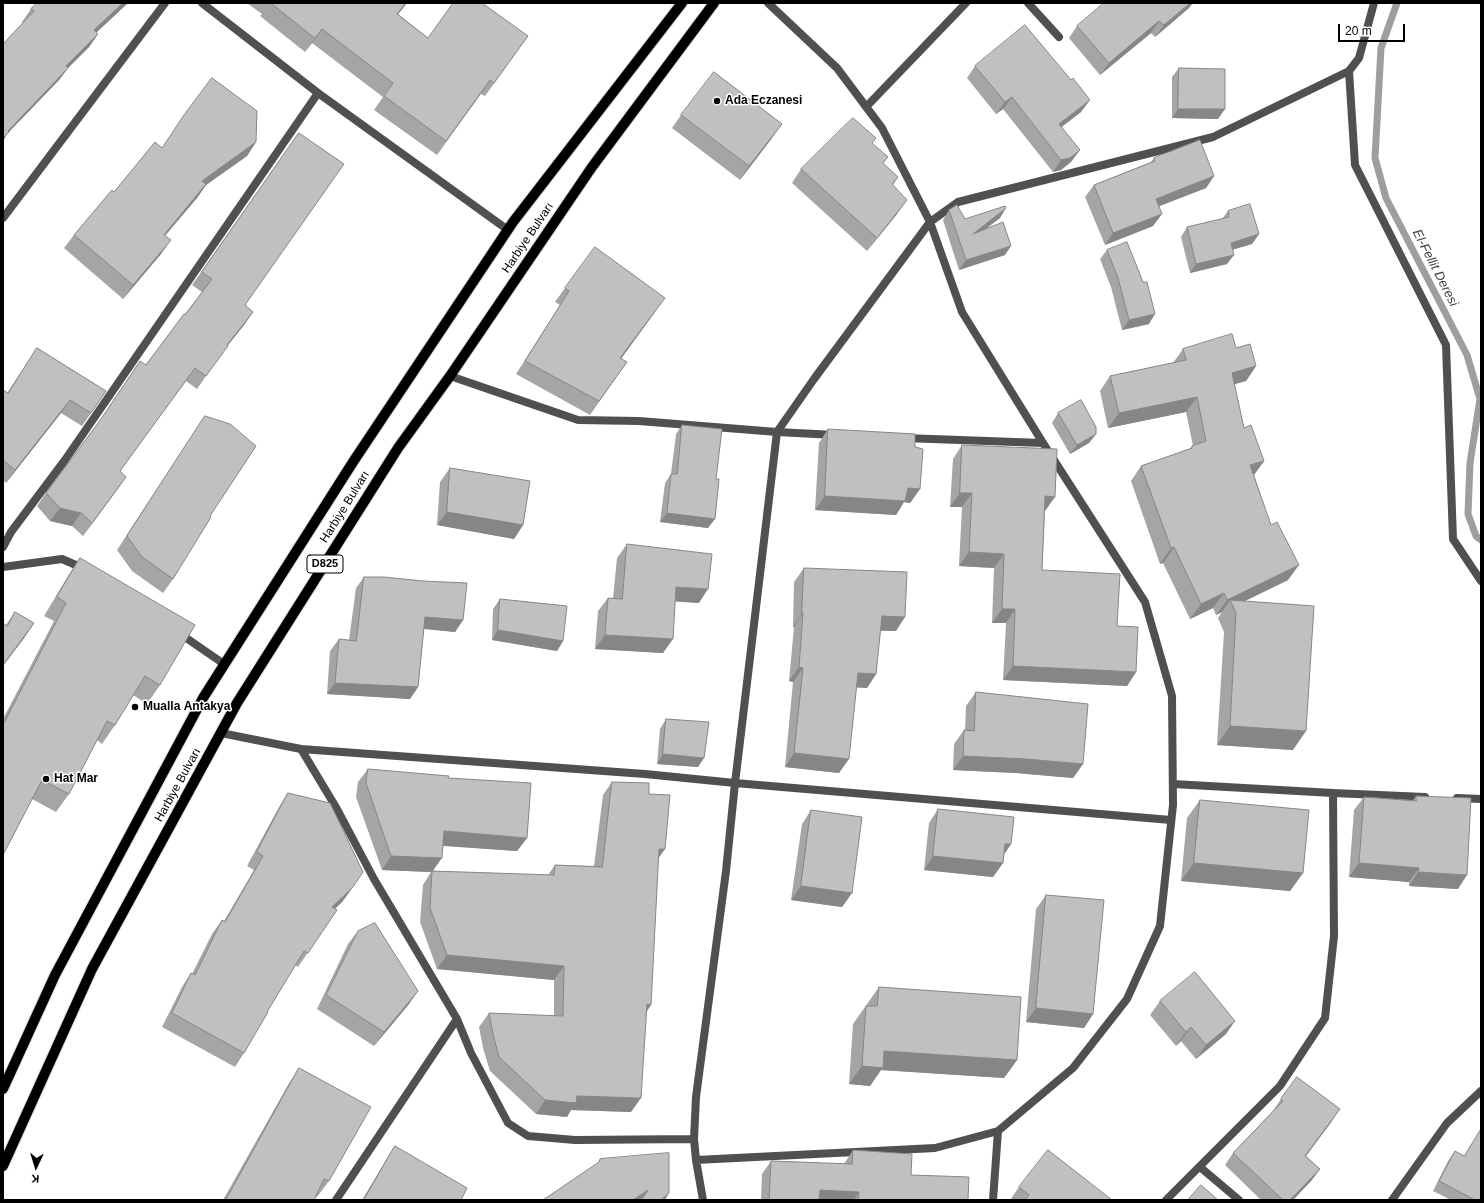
<!DOCTYPE html>
<meta charset="utf-8">
<style>
body{margin:0}
#map{position:relative;width:1484px;height:1203px;overflow:hidden;background:#fff;font-family:Helvetica,sans-serif}
canvas{display:block}
.frame{position:absolute;inset:0;border:4px solid #000;pointer-events:none}
.north{position:absolute;left:16px;top:1147px;width:40px;height:40px;-webkit-text-stroke:3px #fff;paint-order:stroke;rotate:184deg;font-size:11px;font-weight:700;line-height:16px;text-align:center;color:#000}
.north::after{content:'';display:block;margin:auto;width:14px;height:18px;background:#000;clip-path:polygon(50% 0,100% 100%,50% 72%,0 100%)}
.scale{position:absolute;left:1338px;top:24px;width:67px;height:18px;box-sizing:border-box;border:2px solid #000;border-top:0;padding-left:5px;font-size:12px;line-height:14px;white-space:nowrap;color:#000;-webkit-text-stroke:3px #fff;paint-order:stroke}
</style>
<div id="map">
<canvas width="1484" height="1203"></canvas>
<div class="frame"></div>
<div class="north">K</div>
<div class="scale">20 m</div>
</div>
<script>
const ctx = document.querySelector('canvas').getContext('2d');
ctx.lineJoin = 'round';
function trace(path, color, width, dash) { ctx.strokeStyle = color; ctx.lineWidth = width; ctx.lineCap = dash ? 'butt' : 'round'; ctx.setLineDash(dash || []); ctx.stroke(path); }
function fill(path, color) { ctx.fillStyle = color; ctx.fill(path, 'evenodd'); }
function label(font, color, halo, rows, align = 'center') {
  ctx.font = font + ' Helvetica,sans-serif'; ctx.lineWidth = 3; ctx.setLineDash([]); ctx.textBaseline = 'middle'; ctx.strokeStyle = halo; ctx.fillStyle = color; for (const [text, x, y, turn = 0] of rows) {
    ctx.save(); ctx.translate(x, y); ctx.rotate((+turn || 0) * Math.PI / 180); ctx.textAlign = isNaN(turn) ? turn : align; if (halo) ctx.strokeText(text, 0, 0); ctx.fillText(text, 0, 0); ctx.restore();
  }
}
const stream = new Path2D(`
 M1397,3l-16,45 -6,110 11,40 81,157 13,44 -10,64 -2,51 8,22 5,4`);
const street = new Path2D(`
 M202,3l116,90 190,137
 M1028,3l31,34
 M1349,71l6,94 91,180 7,194 28,42
 M866,107l100,-104
 M3,218l162,-215
 M450,376l128,44 61,1 138,11 58,3
 M904,438l139,5
 M3,547l8,-15 54,-72 253,-367
 M3,567l59,-8 23,10
 M179,633l45,31
 M221,733l80,16 36,60 37,70 83,140 14,34 37,70 20,13 47,4 119,-1
 M301,749l344,25 90,9 436,37
 M1173,784l160,9 92,4
 M1457,798l24,1
 M696,1160l239,-12 63,-17 75,-63 54,-69 33,-73 13,-121 -1,-109 -27,-94 -102,-159 -81,-131 -32,-90 -48,-94 -45,-60 -69,-65
 M1200,1167l39,33
 M336,1200l121,-181
 M703,1200l-7,-40 -2,-21 2,-42 30,-226 9,-88 42,-351 37,-53 116,-157 28,-20 255,-65 136,-66 10,-13 15,-55
 M993,1200l5,-69
 M1166,1200l114,-114 45,-68 9,-82 -1,-143
 M1392,1200l55,-77 34,-32`);
const primary = new Path2D(`
 M3,1089l52,-114 148,-277 150,-236 160,-240 169,-219
 M3,1166l89,-197 145,-266 161,-255 52,-72 142,-209 122,-164`);
const wall = new Path2D(`
 M37,3h91l-32,30 2,1 -9,13 -21,21 -9,12 -52,54 -4,7v-97l20,-21 -1,-1 9,-13z
 M247,3h160l-9,11 30,24 100,-2 -43,60 -4,-2 -44,61 -63,-45 9,-13 -71,-54 -7,9 -45,-36 2,-2z
 M1189,8l-34,29 -4,-4 -51,42 -31,-37 8,-12z
 M975,66l106,46 -20,15 10,35 -10,8 -8,2 -50,-63 -7,5 -29,-36z
 M1179,68l39,51 -46,-1v-41z
 M681,115l91,23 -32,42 -68,-52z
 M299,133l-54,172 8,7 -9,13 -17,21 -30,43 -11,-8 -66,90 6,6 -43,59 -11,-10 -22,-5 -13,-15 9,-13 156,-201 -10,-7z
 M256,142l-9,14 -41,29 -9,13 -32,38 -4,18 -38,45 -59,-51 10,-13 40,-43 48,-44z
 M872,143l11,21 15,13 -5,8 4,29 -30,37 -75,-68 9,-14z
 M1154,158l60,18 -8,12 -47,18 -6,20 -48,19 -20,-48 9,-12 57,-23z
 M949,210l16,9 35,-1 -16,12 21,25 -46,15 -16,-50z
 M1228,211l31,23 -7,10 -20,6 -5,14 -37,9 -9,-36 6,-10 35,-8z
 M1107,250l42,74 -27,6 -11,-43 -11,-28z
 M565,288l90,24 -34,47 6,3 -37,53 -74,-41 44,-69 -5,-3z
 M37,348l69,43 -24,35 -21,-13 -55,70 -3,-3v-90l4,3z
 M1236,348l20,18 -10,15 -12,3 10,44 20,33 -10,14 34,105 -44,21 49,149 -76,-5 7,-113 -6,-14 4,-6 -6,3 -3,-7 -23,11 -27,-56 -3,1 -29,-83 10,-15 49,-17 2,-3h1l-7,-34 -78,16 -8,-37 10,-15 63,-13 10,-14z
 M1058,413l38,21 -7,9 -19,11 -18,-31z
 M205,416l5,100 -37,63 -10,14 -31,-22 -15,-21 79,-120z
 M682,425l26,103 -48,-6 5,-39 6,-9 5,-40z
 M828,429l87,18 5,42 -10,14 -6,-1 -8,13 -81,-5 4,-67z
 M962,445l83,66 -3,59 75,56 19,46 -9,14 -124,-6 3,-57h-14l2,-55 -35,-2 3,-59h-12l3,-48z
 M450,468l73,57 -9,14 -77,-14 3,-43z
 M627,544l72,59 -24,-2 -12,52 -68,-4 3,-38 10,-13h5l4,-40z
 M80,558l80,127 -13,19 -14,-9 -18,30 -13,19 -5,-4 -28,54 -13,18 -24,-13 -29,56v-136l51,-98 -10,-5 24,-40z
 M804,568l92,63h-16l-4,43 -9,14 -11,-1 -17,86 -54,-6 8,-85 -4,-1 5,-54h-1l1,-45z
 M364,577l99,43 -8,12 -31,-3 -6,58 -8,12 -83,-5 3,-43 9,-12 10,1 7,-52z
 M500,599l63,42 -6,10 -65,-11 1,-31z
 M15,612l19,11 -12,18 -16,-16z
 M976,692l107,72 -10,14 -57,-5 -63,-3 1,-26 10,-14h1l1,-24z
 M666,719l32,48 -41,-3 3,-35z
 M368,769l80,9 79,60 -10,13 -74,-5 -10,25 115,4 7,-10 39,1 9,-71 9,-13 37,12 9,65 -11,152 -16,101 -60,-2 -4,7 -31,-3 -46,-43 -7,-23 -4,-21 10,-14 65,3v-36l-117,-11 -17,-47 3,-37 8,-13 -49,-2 -26,-73 2,-15z
 M288,793l55,108 -8,8 2,1 -39,57 -3,-2 -28,47 -23,41 -9,14 -73,-40 20,-40 9,-14 1,1 20,-40 10,-14 2,1 30,-51 -7,-4 32,-59z
 M1416,796l42,93 -49,-3v-4l-60,-5 5,-67 10,-13 49,3z
 M1200,800l103,73 -13,18 -109,-10 6,-63z
 M938,809l73,35 -7,11 -1,8 -10,14 -69,-7 5,-47z
 M811,810l41,83 -10,14 -51,-7 11,-76z
 M1046,895l47,119 -9,14 -58,-6 10,-113z
 M358,931l51,73 -35,42 -57,-37 31,-65z
 M879,987l138,73 -13,18 -123,-8 -11,16 -21,-2 4,-60z
 M1160,1001l66,33 -30,25 -15,-18 -5,5 -26,-31z
 M299,1068l30,113 -12,16h-1l-2,3h-91l65,-115z
 M1281,1099l51,22 -26,35 14,13 -9,12 -18,19h-32l-36,-35 8,-12 40,-42z
 M1481,1129v71h-30l-18,-9 15,-30 7,-10 9,5z
 M395,1146l66,54h-99l24,-40z
 M853,1150l58,25 57,25h-207l1,-26 9,-13 73,3z
 M1019,1187l93,13h-102z`);
const shadedWall = new Path2D(`
 M123,3h5l-43,40 9,-13z
 M406,3h1l-20,25 10,-14z
 M1190,3h3l-4,5 -34,29 9,-12z
 M1159,21l-8,12 -51,42 9,-12z
 M322,29l-10,14 -7,9 10,-14z
 M98,34l-9,13 -21,21 -9,12 -52,54 -4,7v-4l5,-6 58,-65z
 M1012,97l-9,12 -7,5 9,-12z
 M1090,100l-9,12 -31,24 9,-12z
 M1178,109h47l-7,10 -46,-1z
 M782,124l-10,14 -32,42 9,-14z
 M256,142l-9,14 -41,29 -9,13 -43,50 48,-67z
 M1080,150l-9,12 -10,8 -8,2 8,-12z
 M1214,176l-8,12 -59,23 9,-12z
 M907,200l-10,14 -30,37 10,-13z
 M1006,208l-6,10 -33,25 6,-9z
 M1162,214l-9,12 -48,19 8,-12z
 M1259,234l-7,10 -28,8 7,-9z
 M171,240l-10,14 -38,45 10,-14z
 M1011,246l-6,9 -46,15 7,-10z
 M1234,255l-7,9 -37,9 6,-9z
 M665,298l-10,14 -44,60 9,-14z
 M253,312l-9,13 -26,33 9,-13z
 M1155,314l-6,10 -27,6 7,-10z
 M1256,366l-10,15 -25,7 11,-15z
 M1197,397l-11,15 -78,16 11,-15z
 M70,400l-9,13 -55,70 9,-13z
 M1096,434l-7,9 -19,11 7,-9z
 M1264,461l-11,15 -3,-11z
 M126,477l-9,13 -34,46 9,-13z
 M908,488l12,1 -10,14 -6,-1 -8,13 -81,-5 10,-14z
 M960,493h12l-10,14h-12z
 M1045,496l10,1 -10,14 -10,-1z
 M60,508l21,5 -9,13 -22,-5z
 M447,512l76,13 -9,14 -77,-14z
 M667,513l48,6 -7,9 -48,-6z
 M1174,547l-11,16 -3,1 11,-16z
 M969,552l35,2 -10,14 -35,-2z
 M1299,565l-11,15 -55,27 -3,-7 -8,12 -6,3 11,-15z
 M676,587l32,2 -9,14 -32,-2z
 M1224,593l-11,15 -23,11 11,-15z
 M1002,609h13l-9,14h-14z
 M802,613h1l-9,14h-1z
 M882,616l23,1 -9,14 -24,-1z
 M425,617l38,3 -8,12 -38,-4z
 M34,623l-12,18 -19,25v-1z
 M498,630l65,11 -6,10 -65,-11z
 M605,635l68,4 -10,14 -68,-4z
 M1013,666l123,6 -9,14 -124,-6z
 M799,667l4,1 -10,14 -4,-1z
 M858,673l18,1 -9,14 -19,-1z
 M335,683l83,4 -8,12 -83,-5z
 M1230,726l76,5 -13,19 -76,-5z
 M794,753l55,6 -10,14 -54,-6z
 M663,754l41,4 -6,9 -41,-3z
 M963,756l63,3 57,5 -10,14 -57,-5 -63,-3z
 M444,831l83,7 -10,13 -83,-6z
 M1005,844h6l-10,14z
 M659,849h6l-10,14z
 M391,856l51,2 -10,14v-1l-1,1 -49,-2z
 M933,856l70,7 -10,14 -69,-7z
 M1194,863l109,10 -13,18 -109,-10z
 M1359,863l60,5 -10,14 -60,-5z
 M1418,872l49,3 -9,14 -49,-3z
 M801,886l51,7 -10,14 -51,-7z
 M353,887l-10,14 -21,20 10,-14z
 M447,955l117,11 -10,14 -117,-11z
 M418,991l-9,13 -35,42 10,-14z
 M647,1004l4,1 -9,14z
 M1036,1008l57,6 -9,14 -58,-6z
 M1235,1021l-9,13 -30,25 10,-14z
 M1191,1027l-10,14 -5,5 10,-14z
 M884,1051l133,9 -13,18 -123,-8 -11,16 -21,-2 13,-18z
 M577,1096l64,2 -10,14 -60,-2 -4,7 -31,-3 9,-14z
 M1340,1109l-8,12 -35,47 8,-12z
 M1320,1169l-9,12 -18,19h-3z
 M648,1190l-7,10h-8z
 M820,1190l39,2 -5,8h-42z
 M669,1193l-4,7h-4z`);
const building = new Path2D(`
 M37,3h86l-29,27 4,4 -32,32 2,2 -60,63 1,1 -6,6v-94l31,-33 -3,-2z
 M271,3h135l-9,11 31,24 25,-35h29l46,33 -34,47 -4,-3 -44,61 -62,-45 9,-13 -71,-54 -7,9z
 M1104,3h86l-26,22 -5,-4 -50,42 -32,-37z
 M1025,25l46,55 2,-2 17,22 -31,24 21,26 -10,8 -9,2 -49,-63 -7,5 -30,-36z
 M1179,68l46,1v40h-47z
 M714,72l68,52 -33,42 -68,-51z
 M212,78l45,33 -1,31 -54,39 4,3 -42,51 7,5 -38,45 -59,-50 38,-45 2,2 41,-50 7,6 22,-33z
 M853,118l23,20 -4,5 16,14 -5,6 15,14 -6,7 15,16 -30,38 -76,-69z
 M299,133l45,31 -99,141 8,7 -26,33 1,1 -22,30 -11,-8 -75,103 6,6 -34,46 -11,-10 -21,-5 -14,-15 55,-74 39,-58 6,4 38,-51 1,1 27,-36 -10,-7z
 M1200,140l14,36 -58,23 6,15 -49,19 -19,-48 61,-24 -1,-3z
 M1250,204l9,30 -28,9 3,12 -38,9 -9,-37 42,-10 -1,-6z
 M957,205l8,14 40,-13 1,2 -33,26 30,-12 8,24 -45,14 -17,-50z
 M1127,242l16,40h4l8,32 -26,6 -11,-42 -11,-28z
 M595,247l70,51 -45,60 7,4 -28,39 -74,-40 44,-70 -4,-3z
 M1232,334l4,14 14,-4 6,22 -24,7 12,55 7,-3 13,36 -14,4 21,60 6,-3 22,43 -72,35 -3,-7 -23,11 -27,-57 -3,1 -30,-82 51,-18v-2l14,-5 -9,-44 -78,16 -9,-37 76,-16 -3,-11z
 M37,348l69,43 -15,22 -21,-13 -55,70 -12,-10v-70l5,3z
 M1081,400l15,27v7l-19,11 -19,-32z
 M205,416l25,8 26,22 -46,70 1,1 -38,62 -31,-22 -15,-21z
 M682,425l40,4 -6,50h3l-4,40 -48,-6 4,-39h6z
 M828,429l87,5v13l8,2 -3,40 -12,-1 -3,13 -80,-5z
 M962,445l95,4 -2,48 -10,-1 -3,74 78,4 -3,52 21,1 -2,45 -123,-6 2,-57h-13l2,-55 -35,-2 3,-59h-12z
 M450,468l80,13 -7,44 -76,-13z
 M627,544l85,10 -4,35 -32,-2 -3,52 -68,-4 3,-37 14,1z
 M80,558l115,67 -35,60 -15,-9 -30,49 -8,-4 -38,73 -27,-14 -39,75v-130l63,-122 -9,-6z
 M804,568l103,4 -2,45 -23,-1 -6,58 -18,-1 -9,86 -55,-6 9,-85 -4,-1 4,-54h-1z
 M364,577h20l39,4 44,2 -4,37 -38,-3 -7,70 -83,-4 4,-44 17,2z
 M500,599l67,7 -4,35 -65,-11z
 M1230,600l84,6 -8,125 -76,-5 6,-113z
 M15,612l19,11 -31,42v-42l4,3z
 M976,692l112,12 -5,60 -57,-5 -63,-3 1,-26 10,1z
 M666,719l43,3 -5,36 -41,-4z
 M368,769l81,7 -1,2 83,5 -4,55 -83,-7 -2,27 -51,-2 -25,-73z
 M612,782l37,1v11l21,1 -5,54h-6l-8,156 -4,-1 -6,94 -64,-2 -1,7 -31,-3 -46,-43 -6,-23 -4,-21 74,3 1,-50 -117,-11 -17,-47 2,-37 122,4 1,-10 47,2z
 M288,793l42,10 33,69 -10,15 -21,20 5,3 -29,43 -4,-2 -37,61h1l-24,41 -72,-40 19,-40 4,2 27,-55 3,2 38,-66 -6,-4z
 M1416,796l55,2 -4,77 -49,-3 1,-4 -60,-5 5,-66 52,4z
 M1200,800l109,10 -6,63 -109,-10z
 M938,809l76,8 -3,27h-6l-2,19 -70,-7z
 M811,810l51,7 -10,76 -51,-7z
 M1046,895l58,5 -11,114 -57,-6z
 M375,923l43,68 -34,41 -58,-37 32,-64z
 M1195,972l40,49 -29,24 -15,-18 -5,5 -26,-31z
 M879,987l142,10 -4,63 -133,-9 -1,17 -21,-2 4,-60h11z
 M299,1068l72,39 -42,74 -5,-2 -10,21h-88z
 M1297,1077l43,32 -35,47 15,13 -30,31h-7l-50,-47 50,-52 -2,-2z
 M1481,1129v71h-6l-36,-19 16,-30 9,5z
 M395,1146l72,42 -6,12h-97z
 M853,1150l59,4 -1,21 58,2 -1,23h-110l1,-8 -39,-2 -1,10h-50l2,-39 81,3z
 M1048,1150l64,50h-87l4,-5 -10,-8z
 M669,1153v40l-8,7h-19l6,-10 -15,10h-90l56,-38 1,-3z
 M1201,1185l17,15h-30z`);
const markers = [
 [717,101,4,"#000"],
 [135,707,4,"#000"],
 [46,779,4,"#000"]
];
const shields = [
 [325,564,36]
];
const shieldNames = [
 ["D825",325,564]
];
const poiNames = [
 ["Ada Eczanesi",725,101],
 ["Mualla Antakya",143,707],
 ["Hat Mar",54,779]
];
const streetNames = [
 ["Harbiye Bulvarı",528,238,-56],
 ["Harbiye Bulvarı",345,507,-58],
 ["Harbiye Bulvarı",178,785,-61]
];
const waterNames = [
 ["El-Fellit Deresi",1435,268,63]
];
trace(stream, '#9e9e9e', 7);
trace(primary, '#dbdbdb', 12);
trace(street, '#505050', 8);
trace(primary, '#000', 10);
fill(wall, '#a5a5a5');
fill(shadedWall, '#868686');
fill(building, '#c0c0c0');
trace(building, '#868686', 1);
for (const [x, y, r, color] of markers) { const dot = new Path2D(); dot.arc(x, y, r, 0, 2 * Math.PI); ctx.fillStyle = color; ctx.fill(dot); trace(dot, '#fff', 1.5); }
for (const [x, y, w] of shields) { const box = new Path2D(); box.roundRect(x - w / 2, y - 9, w, 18, 3); ctx.fillStyle = '#fff'; ctx.fill(box); trace(box, '#000', 1); }
label('bold 11px', '#000', null, shieldNames);
label('bold 12px', '#000', '#fff', poiNames, 'left');
label('12px', '#000', '#fff', streetNames);
label('italic 13px', '#3f3f3f', '#fff', waterNames);
</script>
